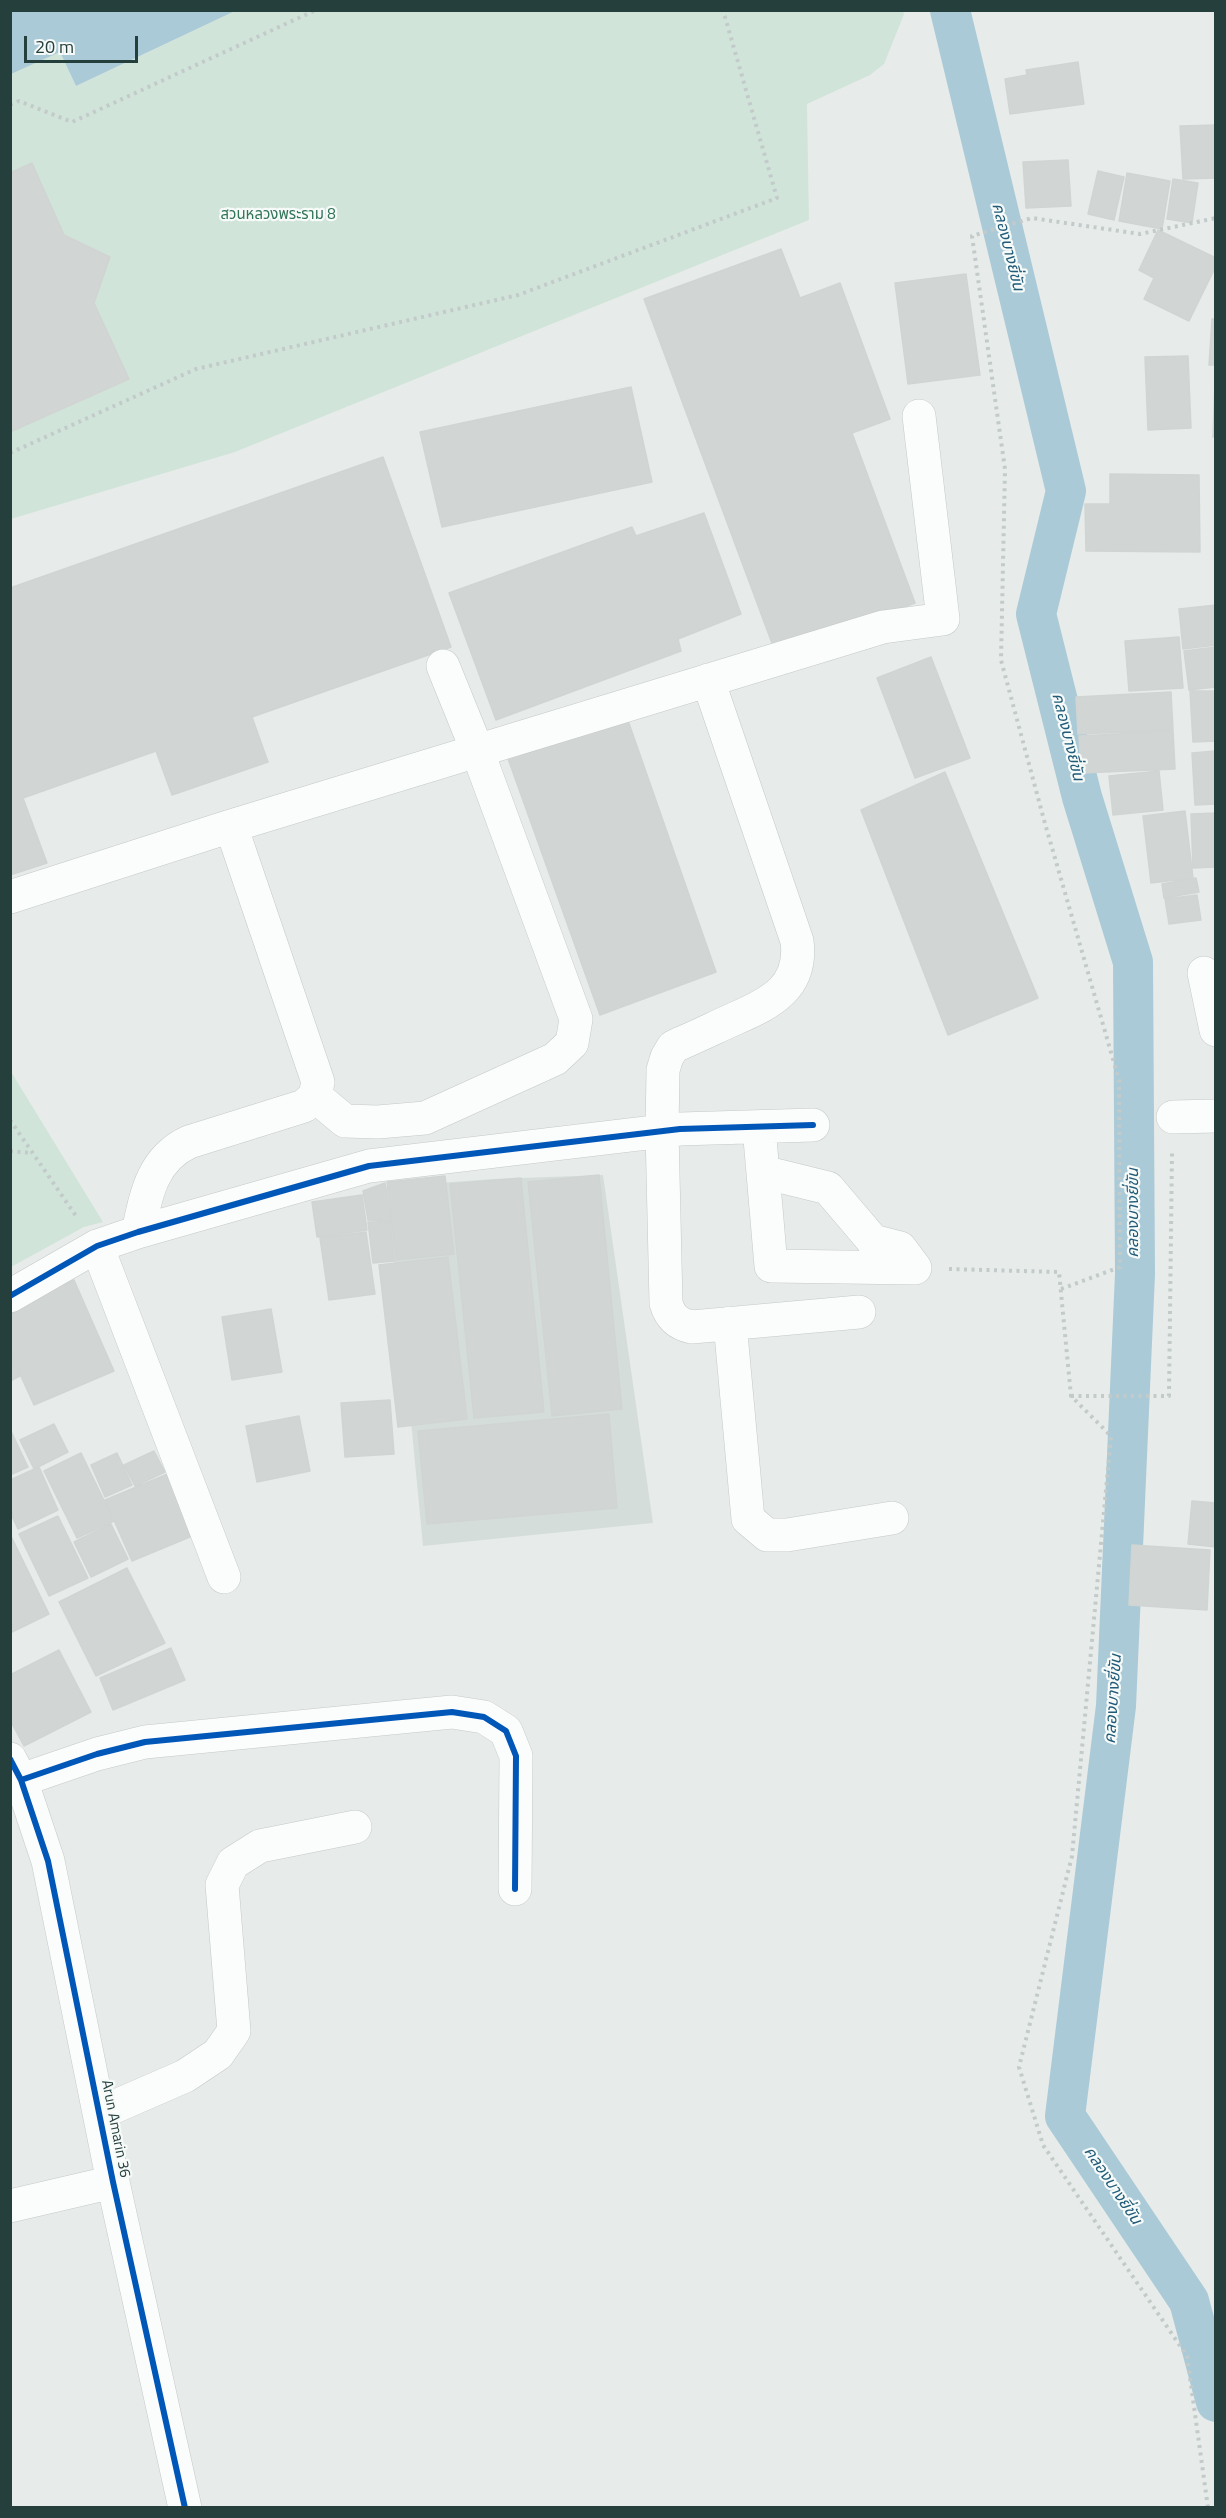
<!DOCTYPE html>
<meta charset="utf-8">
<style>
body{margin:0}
#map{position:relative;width:1226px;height:2518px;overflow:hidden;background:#e7ecea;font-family:"Titillium Web",sans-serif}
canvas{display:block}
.frame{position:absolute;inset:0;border:12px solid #253f3c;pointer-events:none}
.scale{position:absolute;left:24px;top:36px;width:114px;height:27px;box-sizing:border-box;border:3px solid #253f3c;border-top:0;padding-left:8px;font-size:18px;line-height:21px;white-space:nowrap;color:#253f3c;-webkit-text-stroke:4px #f6faf9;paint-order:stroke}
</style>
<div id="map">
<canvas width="1226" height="2518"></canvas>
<div class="frame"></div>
<div class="scale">20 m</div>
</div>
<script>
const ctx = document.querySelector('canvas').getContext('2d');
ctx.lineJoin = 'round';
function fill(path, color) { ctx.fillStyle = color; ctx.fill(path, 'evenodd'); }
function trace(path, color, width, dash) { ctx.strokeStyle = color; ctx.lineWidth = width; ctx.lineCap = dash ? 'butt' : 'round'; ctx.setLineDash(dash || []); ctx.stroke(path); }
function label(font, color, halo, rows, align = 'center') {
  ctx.font = font + ' "Titillium Web","Noto Sans Thai",sans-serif'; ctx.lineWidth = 4.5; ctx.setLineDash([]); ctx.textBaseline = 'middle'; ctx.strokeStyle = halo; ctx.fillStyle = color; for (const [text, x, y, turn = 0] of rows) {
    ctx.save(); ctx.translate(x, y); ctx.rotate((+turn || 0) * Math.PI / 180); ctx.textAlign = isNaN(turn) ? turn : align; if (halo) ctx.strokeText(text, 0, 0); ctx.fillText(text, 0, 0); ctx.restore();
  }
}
const built = new Path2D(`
 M603,1175l50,348 -230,23 -23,-239 -17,-120 110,-8z`);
const green = new Path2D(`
 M903,10l1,4 -20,50 -14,11 -63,29 2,116 -574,232 -224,67 -1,-445 50,-22 16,34 159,-75z
 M10,1070l93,152 -19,5 -73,40z`);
const water = new Path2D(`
 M10,11l1,-1 224,1 -159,75 -16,-34 -49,22z`);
const canal = new Path2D(`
 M950,10l116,481 -30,123 46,183 51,165 2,312 -19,432 -51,410 124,185 27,101`);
const building = new Path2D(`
 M1078,62l6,42 -74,10 -5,-35 22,-4 -1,-5z
 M1216,125v53l-33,1 -3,-53z
 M1068,160l3,46 -45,2 -3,-46z
 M32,163l32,72 46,22 -16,46 35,76 -119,53v-259z
 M1098,171l26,6 -10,43 -26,-6z
 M1127,173l43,8 -8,48 -43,-8z
 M1173,179l25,4 -6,40 -25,-4z
 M1158,230l58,28v8l-27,55 -45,-22 10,-21 -15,-8z
 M781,249l19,49 40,-15 50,136 -38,14 63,170 -139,51 -132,-355z
 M966,274l14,101 -72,9 -13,-101z
 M1212,319h4v46h-7z
 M1188,356l3,72 -43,2 -3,-73z
 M1215,382h1v55h-3z
 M631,387l21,95 -210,45 -22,-95z
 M383,457l68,190 -199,70 16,45 -96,33 -16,-44 -133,47 24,65 -37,12v-287z
 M1110,474l89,1 1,77 -114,-1 -1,-47h25z
 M704,513l37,101 -63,25 3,12 -185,69 -47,-127 183,-66 4,9z
 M1216,605v40l-33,4 -4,-40z
 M1179,637l4,51 -54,3 -4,-50z
 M1216,647v40l-27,3 -5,-39z
 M931,657l39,101 -55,20 -38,-100z
 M1190,691h26v50l-23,1z
 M1171,692l2,38 -95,4 -2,-37z
 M625,712l91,260 -116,43 -94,-262z
 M1173,731l2,38 -94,4 -2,-37z
 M1215,751l1,53 -21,1 -3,-52z
 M1159,771l4,39 -50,5 -4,-39z
 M945,772l93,226 -90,37 -87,-225z
 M1185,811l8,67 -42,5 -8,-67z
 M1216,813v54l-23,1 -2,-54z
 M1196,878l3,14 -35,6 -2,-14z
 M1197,895l4,25 -32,4 -4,-25z
 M599,1175l23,234 -70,7 -24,-234z
 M445,1176l9,78 -58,6 -9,-78z
 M521,1178l23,234 -70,6 -24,-234z
 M385,1183l5,38 -22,-1 -5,-29z
 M362,1195l5,35 -50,7 -5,-35z
 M368,1222h22l4,39 -21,2z
 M366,1232l9,62 -46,6 -9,-62z
 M448,1257l19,162 -69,8 -19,-162z
 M74,1280l40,91 -80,34 -24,-53v-45z
 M271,1309l11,63 -50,8 -10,-63z
 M10,1355l10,21 -10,5z
 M390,1400l4,54 -49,3 -4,-54z
 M609,1414l8,94 -190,16 -9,-93z
 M299,1416l11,55 -53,11 -11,-56z
 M54,1424l14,28 -34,17 -14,-29z
 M10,1429l18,38 -18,8z
 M154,1451l11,21 -30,14 -11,-21z
 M81,1453l33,68 -37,17 -33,-67z
 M117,1453l15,32 -27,12 -14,-32z
 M39,1467l19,43 -40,19 -8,-17v-32z
 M170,1473l27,61 -65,27 -27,-61z
 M1192,1501l24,2v44l-28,-3z
 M58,1516l30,62 -39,18 -30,-62z
 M111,1524l17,35 -37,18 -17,-35z
 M10,1534l39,80 -39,19z
 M1132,1545l78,5 -3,60 -78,-5z
 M127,1568l38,75 -69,33 -37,-74z
 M171,1648l14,32 -72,30 -13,-32z
 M59,1650l32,62 -67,34 -14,-26v-45z`);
const path = new Path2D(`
 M10,105l9,-4 53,21 244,-112
 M10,453l186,-84 322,-74 259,-97 -54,-188
 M10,1120l66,96
 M10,1151l22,2
 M949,1269l110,3 12,124 40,40 -39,420 -53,211 24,78 144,211 21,152
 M1061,1289l59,-22 -1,-187 -75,-260 -43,-160 4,-191 -33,-233 60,-18 108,16 76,-16
 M1071,1396h98l3,-244`);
const minor = new Path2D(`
 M708,680l89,261c6,46 -26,62 -63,78 -18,8 -36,17 -55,25l-6,3 -6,10 -4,13 -1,61 4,172c4,14 11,21 26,24l167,-15
 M10,897l221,-71
 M1204,973l12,57
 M315,1096l30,25 33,1 47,-4 130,-59 17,-16 4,-24 -99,-269 -34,-84
 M1173,1117l43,-1
 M759,1127l12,139 144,2
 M763,1172l65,16 45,53 27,7 15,20
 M138,1232c8,-37 14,-73 51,-90l115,-36 11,-10 3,-14 -87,-256 652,-199 60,-8 -24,-203
 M97,1246l127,331
 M10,1296l87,-50 41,-14 231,-66 311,-37 133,-4
 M730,1323l18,196 19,16h20l105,-17
 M10,1759l11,21 27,81 65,321 72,326
 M21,1780l76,-26 48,-12 307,-30 32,5 22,14 10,25 -1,133
 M100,2113l85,-37 33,-22 16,-23 -12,-146 11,-22 27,-17 95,-19
 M10,2206l103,-24`);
const cycleway = new Path2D(`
 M10,1296l87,-50 41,-14 231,-66 311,-37 133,-4
 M10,1759l11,21 27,81 65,321 72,326
 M21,1780l76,-26 48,-12 307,-30 32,5 22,14 10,25 -1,133`);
const parkNames = [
 ["สวนหลวงพระราม 8",278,215]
];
const streetNames = [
 ["Arun Amarin 36",115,2129,79]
];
const waterNames = [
 ["คลองบางยี่ขัน",1007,247,76],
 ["คลองบางยี่ขัน",1067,737,76],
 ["คลองบางยี่ขัน",1134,1213,-90],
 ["คลองบางยี่ขัน",1114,1699,-86],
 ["คลองบางยี่ขัน",1112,2186,56]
];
fill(built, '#d5dddb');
fill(green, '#d1e4da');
fill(water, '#abcad7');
trace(canal, '#abcad7', 40);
fill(building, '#d1d5d4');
trace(building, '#d0d5d3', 1.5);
trace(minor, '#c4c9c7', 34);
trace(path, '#c2cbca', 4, [3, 4.5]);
trace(minor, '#fbfcfc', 33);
trace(cycleway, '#0057b8', 6);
label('15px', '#317457', '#f6faf9', parkNames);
label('15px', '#253f3c', '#f6faf9', streetNames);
label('italic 16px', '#215b78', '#f6faf9', waterNames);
</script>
